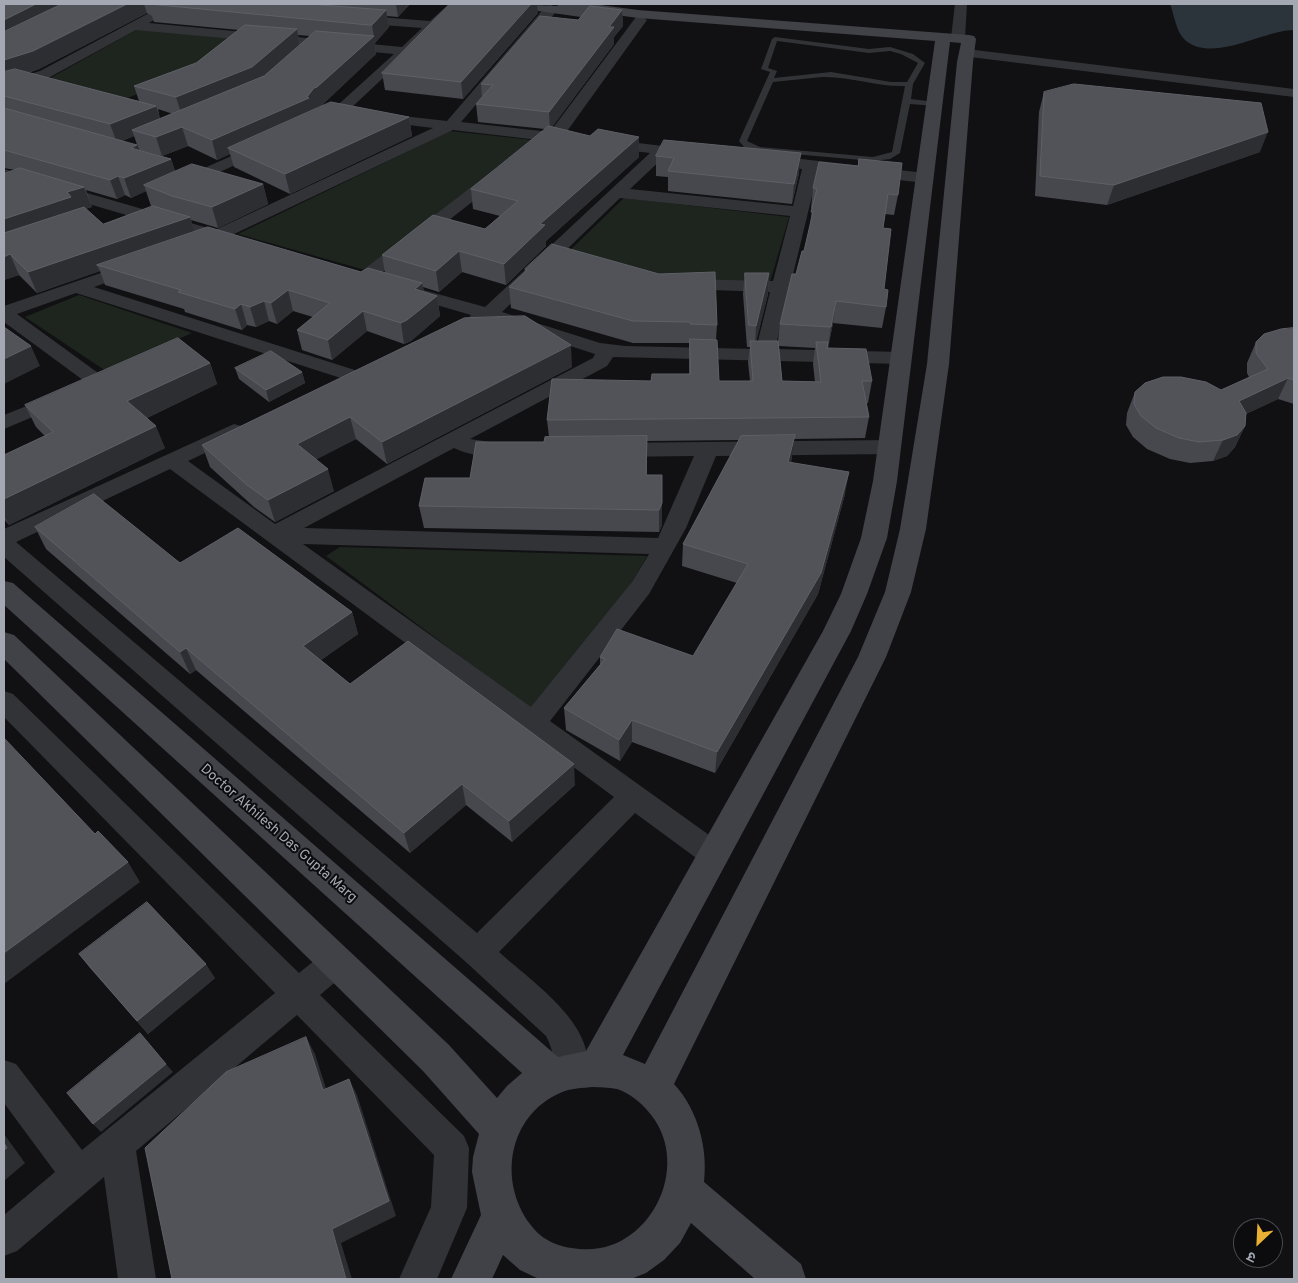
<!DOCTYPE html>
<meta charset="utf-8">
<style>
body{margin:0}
#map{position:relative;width:1298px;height:1283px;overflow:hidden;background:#111113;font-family:Overpass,"Noto Sans Devanagari",sans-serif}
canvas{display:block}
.frame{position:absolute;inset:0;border:5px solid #a3a8b3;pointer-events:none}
.north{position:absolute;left:1233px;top:1218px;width:50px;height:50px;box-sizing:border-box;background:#0c0c0e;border:1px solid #484a50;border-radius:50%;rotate:205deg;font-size:14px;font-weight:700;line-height:20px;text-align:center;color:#a3a8b3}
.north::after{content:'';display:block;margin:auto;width:18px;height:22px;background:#e9b033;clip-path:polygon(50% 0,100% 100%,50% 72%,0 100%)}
</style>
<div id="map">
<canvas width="1298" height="1283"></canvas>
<div class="frame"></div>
<div class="north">उ</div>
</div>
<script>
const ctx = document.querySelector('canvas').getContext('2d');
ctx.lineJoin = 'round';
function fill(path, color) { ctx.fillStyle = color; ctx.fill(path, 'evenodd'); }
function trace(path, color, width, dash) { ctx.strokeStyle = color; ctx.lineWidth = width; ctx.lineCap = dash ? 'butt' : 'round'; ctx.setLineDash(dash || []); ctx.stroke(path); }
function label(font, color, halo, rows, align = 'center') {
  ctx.font = font + ' Overpass,sans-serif'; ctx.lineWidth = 4; ctx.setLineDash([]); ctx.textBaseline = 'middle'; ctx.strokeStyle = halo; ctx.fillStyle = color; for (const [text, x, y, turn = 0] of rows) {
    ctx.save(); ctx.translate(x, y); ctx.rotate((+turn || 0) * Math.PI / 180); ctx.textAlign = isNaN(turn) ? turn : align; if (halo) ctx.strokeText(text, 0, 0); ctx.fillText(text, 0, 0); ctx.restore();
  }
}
const green = new Path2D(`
 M138,29l95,10 -40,34 -71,27 -77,-19z
 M450,131l82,9 -167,130 -127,-36z
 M624,198l165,19 -19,65 -111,-2 -94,-25z
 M79,295l113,38 -86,38 -81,-54z
 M340,547l307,9 -19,33 -96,121 -206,-154z`);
const water = new Path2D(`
 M1170,4h124v26c-31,0 -81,34 -109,10 -9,-8 -11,-26 -15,-36z`);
const lane = new Path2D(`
 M775,37l94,12 21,-2 23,7 12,9 -12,21 -2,15 24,3 4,2 -4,2 -25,-2 -10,49 -10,6 -17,2 -114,-10 -15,-4 -5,-6 31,-69 -9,-3 11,-30zM777,41l92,12 21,-2 11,3 17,9 -11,19h-16l-60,-10 -57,6 3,-7 -9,-3zM822,77c28,-1 55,10 83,9l-13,66 -19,5 -113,-10 -13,-6 26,-59z`);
const street = new Path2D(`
 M166,4h15l-32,19 253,24 20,-19 -68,-5 -6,-4 6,-4 76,6 19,-17h13l-112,105 -32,17 -5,-1 -2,-3 2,-3 27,-16 54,-49 -258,-24 -86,47 -46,14v-9l36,-11z
 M955,4h12l-2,34 -7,4 -7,-4z
 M551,5l6,4 -1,3 -95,110 89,10 86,-115 5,-1 6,4 -82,114 114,14 3,3 -3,3 -13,1 -36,34 163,17 9,-37 -42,-6 -2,-3 2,-3 6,-2 159,18 6,2 2,3 -2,3 -6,2 -107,-12 -43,178 127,3 7,2 3,4 -3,4 -7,2 -289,-7 -6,9 -137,73 48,7 3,5 -3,5c-17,4 -49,0 -64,-8l-150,80 354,10 36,-82 -82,1 -8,-2 -3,-5 3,-5 8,-2 278,-3 8,2 3,5 -3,5 -8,2 -174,2 -30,72 -37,66 -99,127 173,124 5,9 -5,9 -10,4 -10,-4 -68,-50 -136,139c33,30 106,78 85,129l-12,4 -12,-4c-6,-16 -6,-30 -14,-45l-79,-73 -463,-406v-28l230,-105 7,2 3,5 -3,5 -53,25 87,63 318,-166 2,-4 -105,-34 -13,5 -7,-2 -2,-4 3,-4 -72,-21 -3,-4 3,-4 6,-1 80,22 165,-154 -197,-23 -221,105 6,5 -3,4c-7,1 -10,-2 -17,-2 -6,0 -9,3 -16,2l-3,-4 2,-3 -197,-58v-10l211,61 218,-102 -57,-7 -5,-1 -2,-3 2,-3 5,-1 71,8 99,-115zM620,198l170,18 -17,65 -92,-2 -6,1 -3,4 3,4 6,1 89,3 -14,57 -131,-3 -25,-3 -98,-31zM170,469l444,328 -137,136 -461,-391zM303,544l346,10 -17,28 -101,125z
 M967,49l327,40v8l-332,-41 -2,-3z
 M263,142l5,2 3,3 -3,3 -81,37h-12l-2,-3 2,-3z
 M498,169l6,2 2,3 -2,3 -134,105 -6,1 -6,-1 -3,-4 3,-4 134,-103z
 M133,262l6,1 3,4 -3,4 -45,16 267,85 3,4 -3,4 -7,2 -7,-2 -271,-87 -59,21 88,64 3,4 -3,4 -7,2 -7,-2 -87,-64v-16z
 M59,393l7,2 3,4 -3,4 -62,26v-14z
 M4,691l9,3 286,279 26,-21 11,-4 11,4 5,10 -5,10 -27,23 144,141 5,12 -2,60 -30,71h-38l32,-72 3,-52 -137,-140 -161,136 20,128h-38l-14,-102 -87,74 -13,5v-41l51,-43 -51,-69v-43l12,4 66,86 193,-157 -271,-276z`);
const secondary = new Path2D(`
 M510,4l48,2 -1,-2h36l45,6 331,25 5,1 2,3 -3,23 -24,302 -23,165 -15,63 -25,65 -212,427c24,26 34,64 30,98l97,82 5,15h-51l-64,-56 -11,20 -16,17 -18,13 -15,6h-92l-19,-9 -17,-15 -11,24h-41l30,-64 -9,-43 1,-15 6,-23 -56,-63 -419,-412v-27l10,3 435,410 48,53 10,-12 15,-13 -518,-468v-24l9,2 545,474 28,-6 237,-420 18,-37 20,-56 12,-57 62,-440 -297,-23 -51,-7 -1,5 -5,1 -64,-9zM950,42l11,1 -4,19 -30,302 -27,165 -15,63 -27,65 -213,407 -22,-9 228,-424 16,-37 20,-56 10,-57zM594,1087c8,1 18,0 26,3 10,4 20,12 27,20 49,53 3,146 -68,139 -20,-2 -37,-8 -49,-25 -32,-43 -22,-108 30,-131 11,-5 22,-5 34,-6z`);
const wall = new Path2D(`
 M4,4h406l-12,13 -11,-1 2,11 -14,16 1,11 -55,52 -4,1 -1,1 93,9 3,19 -122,58 -56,-27 -4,-13 -13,6 -29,-14 -26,10 -23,-6 -5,-14 -12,5 15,4 1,5 33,9 4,12 88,13 5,20 -50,24 -27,-8 3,11 167,41 24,1 -3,-18 103,-26 15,-13 -27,-7 -2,-20 74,-60 -67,-7 -2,-18 6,-7 -1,-13 97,-64 44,-10 1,16 -9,11v7l-62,83 87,30 -93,84v5l-40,39 -44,-13 -23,20 -16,-5 1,5 13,4 3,20 -29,25 -7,3 -37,-13 -35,29 -30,-10 -5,-20 16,-13 -20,-6 -16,13 -8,-3 -13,6 -9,-2 -5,5 -57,-18 -1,-3 -79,-24 -5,-14 -63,22 -18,-18 -15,5 11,-110 -11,-2zM147,13l5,3 2,6 85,8 -43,33 -62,23 5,15 -111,-28 11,-4zM298,35l12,1 -10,9zM158,109l15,5 -13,5zM86,190l31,9 8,-4 6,3 15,-7 5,15 2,1 -50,17 -18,-15 7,-2z
 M538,13l-75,86 -78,-9 -3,-17z
 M1044,92l216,60 -153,53 -72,-9 4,-84z
 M656,156l143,17 -7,31 -124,-13v-14l-12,-1z
 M813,188l85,7 -4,20 -9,-1 -2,14 1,61 2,18 -4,21 -49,-5 -5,25 44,33 -4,22h-2l3,14 -4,21 -71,1 -3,24 54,31 -27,100 -103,179 -83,-31 -12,19 -54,-31 -2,-22 36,-43v-8l93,-1 44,-73 -55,-17 1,-22 56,-104 -92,1v34h15v50l-3,7 -235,-4 -5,-22 51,-28 74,-36 5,-5 -2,-17 104,-39 38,-7v-31h-56l-122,-35 -2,-21 16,-15v-3l192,56 -1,15 3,41h31l-2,-19 2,-15h-3l-4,-53 2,-21h24l-1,21 -12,47h22l2,-17 24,-73 6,-25 2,-17 -1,-1zM779,346l36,2 -2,16 2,18 -33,-1z
 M1294,328v76l-16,-5 -32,15 -1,12 -10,21 -8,9 -14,5 -23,2 -20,-4 -23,-10 -14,-12 -7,-12 1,-12 8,-21 86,-2 28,-13 -2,-4v-10l9,-21z
 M210,363l7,21 -70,34 18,30 -156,77 -5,-6v-64l41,-19 -9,-9 -11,-22z
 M572,367l-185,97 -31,-25 -40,20 18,32 -59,31 -21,-15 -44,-40 -8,-22z
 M235,368l67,4 3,11 -36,19 -30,-23z
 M35,527l145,36 172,49 6,22 -37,26 29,24 225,101 -63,57 -46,-37 -56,48 -214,-183 -6,4 -144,-125z
 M79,954l136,24 -67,56 -58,-66z`);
const shadedWall = new Path2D(`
 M36,4h39l-71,37v-21z
 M127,4h17l3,9 -108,56 -35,11v-20z
 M396,4h14l-12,13z
 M531,4h6l1,9 -75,86 -2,-17z
 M386,10l3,17 -14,16 -3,-18z
 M622,10l1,16 -9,11v7l-64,86 -1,-18 60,-85z
 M297,29l3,18 -43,38 -75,31 -6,-19z
 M374,36l2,18 -55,52 -4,1 -5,7 -84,34 2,6 -13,6 -5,-20 95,-43 7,-9z
 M156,106l6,18 -30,6 2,6 -17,7 -7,-19z
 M409,117l3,19 -122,58 -5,-20z
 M182,127l6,19 -26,10 -6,-19z
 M1268,132l-8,20 -153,53 7,-20z
 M639,137v20l-93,84v5l-40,39 -2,-21 36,-40z
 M137,145l6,19 -12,-16z
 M801,153l-2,20 -7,31 2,-20z
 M171,159l6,19 -33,7 2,6 -15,7 -7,-20z
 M118,176l7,19 -8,4 -7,-19z
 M263,184l5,20 -50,24 -6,-21z
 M84,187l8,20 -15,4 -73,31v-23l63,-27z
 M190,217l6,20 -99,28 3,6 -63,22 -9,-21z
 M459,251l3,21 -23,20 -3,-21z
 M10,254l9,21 -15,5v-23z
 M769,273l-1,21 -13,53 1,-21z
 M422,283l4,20 -11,-14z
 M288,290l5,21 -16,13 -6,-21z
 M437,296l3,20 -29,25 -7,3 -3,-21z
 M264,301l5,20 -13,6 -6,-20z
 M836,301l-3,22 -5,25 3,-21z
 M241,304l6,21 -5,5 -7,-21z
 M363,311l4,20 -35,29 -4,-20z
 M571,345l1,22 -185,97 -5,-22z
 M31,346l9,20 -36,18v-25z
 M210,363l7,21 -81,39 -9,-22z
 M302,372l3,11 -36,19 -3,-12z
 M1288,378l-10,21 -49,23 10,-21z
 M350,417l6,22 -52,27 -7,-22z
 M156,426l9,22 -156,77 -5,-9v-17z
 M1245,426l-10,21 -8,9 -14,5 10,-21z
 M795,435l-3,22 -7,27 3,-22z
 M328,469l6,22 -59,31 -7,-22z
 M849,472l-4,22 -27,100 -103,179 2,-21z
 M662,503v22l-3,7v-22z
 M352,612l6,22 -48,34 -7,-22z
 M186,648l10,22 -6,4 -10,-22z
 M632,720v22l-12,19 -1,-21z
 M574,764l1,21 -63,57 -3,-21z
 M462,784l4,21 -56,48 -6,-20z
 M128,862l12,20 -136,102v-31z
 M206,964l9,14 -67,56 -11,-13z
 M306,1037l9,17 17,53 -9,-17z
 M166,1064l7,8 -72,60 -8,-8z
 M349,1079l8,16 39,121 -55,27 11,36h-6l-14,-50z
 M4,1134l21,29 -21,18z`);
const building = new Path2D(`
 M4,4h32l-32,16z
 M62,4h65l-94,47 -29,9v-28z
 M149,4h159l78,6 -14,15z
 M450,4h81l-70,78 -79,-9z
 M590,6l32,4 -13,17h5l-65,85 -73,-8 17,-19 -12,-1 59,-68 38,4z
 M245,25l52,4 -45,38 -76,30 -42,-11 62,-23z
 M316,31l58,5 -57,51 -3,1 -7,9 2,1 -97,42 -30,-13 -26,10 -24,-7 132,-54z
 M15,69l141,37 -46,18 -106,-28v-24z
 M1074,84l187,19 7,29 -154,53 -74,-9 4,-84z
 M331,102l78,15 -124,57 -57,-26z
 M4,108l133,37 -6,3 40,11 -47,19 -6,-2 -8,4 -106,-30z
 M549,126l41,10 8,-7 41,8 -99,87 5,1 -41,39 -45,-13 -23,20 -54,-16 51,-40 52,14 33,-28 -47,-12z
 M664,140l137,13 -7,31 -126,-13 6,-13 -18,-2z
 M859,159l43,4 -4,32 -10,-1 -5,34 8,1 -7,60 4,1 -2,17 -50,-6 -5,26 -51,-3 12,-50h4l6,-23h2l9,-39h-2l6,-23 -4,-1 6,-26 39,4z
 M192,164l71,20 -51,23 -40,-11 -28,-11z
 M20,168l64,19 -17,5 4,5 -67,22v-45z
 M153,206l37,11 -162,55 -18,-18 -6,3v-24l80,-26 19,17z
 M208,227l153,45 7,-4 54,15 -7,6 22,7 -30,24 -6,3 -38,-12 -35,29 -31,-10 33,-27 -42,-13 -17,13 -7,-2 -14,6 -9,-3 -6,5 -57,-17 3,-2 -84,-25z
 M552,244l107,30 56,-2 2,53 -27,-1v-2l-57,-1 -124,-34 18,-17 -2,-1z
 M745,273h24l-13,53 -7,-1z
 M525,316l46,29 -189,97 -32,-25 -53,27 31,25 -60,31 -21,-15 -45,-40 262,-127z
 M4,327l27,19 -27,13z
 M1294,328v52l-6,-2 -49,23 7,12 -1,13 -8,9 -14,5 -24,2 -20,-4 -23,-10 -15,-12 -7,-12 1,-12 10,-9 18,-6h18l25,5 15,8 47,-21 -12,-16v-11l8,-8 17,-5z
 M178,338l32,25 -83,38 29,25 -152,73v-44l49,-23 -28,-27z
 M690,339l27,1 2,41h34l-3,-40h28l4,40 39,1 -5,-40h12l-1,6 39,1 6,32h-10l7,36 -322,3 5,-41 99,2 1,-7h38z
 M271,351l31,21 -36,18 -31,-22z
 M795,435l-7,27 61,10 -28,101 -104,179 -85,-32 -13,20 -55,-32 41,-49 -5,-2 17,-28 76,27 55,-92 -65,-20 58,-108z
 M647,436l-1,39h16v28l-3,7 -240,-4 6,-28h45l6,-36h68l1,-5z
 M94,494l86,69 58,-35 114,84 -49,34 47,38 58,-43 166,123 -65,57 -47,-37 -58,49 -218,-185 -6,4 -145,-125z
 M4,738l91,96 3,-3 30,31 -124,91z
 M147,902l59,62 -69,57 -58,-67z
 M140,1033l26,31 -73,60 -26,-31z
 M306,1037l17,53 26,-11 40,122 -57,28 14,50h-174l-27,-131 81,-76z
 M4,1143l3,5 -3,2z`);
const streetNames = [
 ["Doctor Akhilesh Das Gupta Marg",278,834,41]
];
fill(green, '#1e251f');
fill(water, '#2b333b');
fill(lane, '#323337');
fill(street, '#323337');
fill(secondary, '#404247');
fill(wall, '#47484e');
fill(shadedWall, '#2d2e32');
fill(building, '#515359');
trace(building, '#5e6067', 1);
label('14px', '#a3a8b3', '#0c0c0e', streetNames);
</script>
